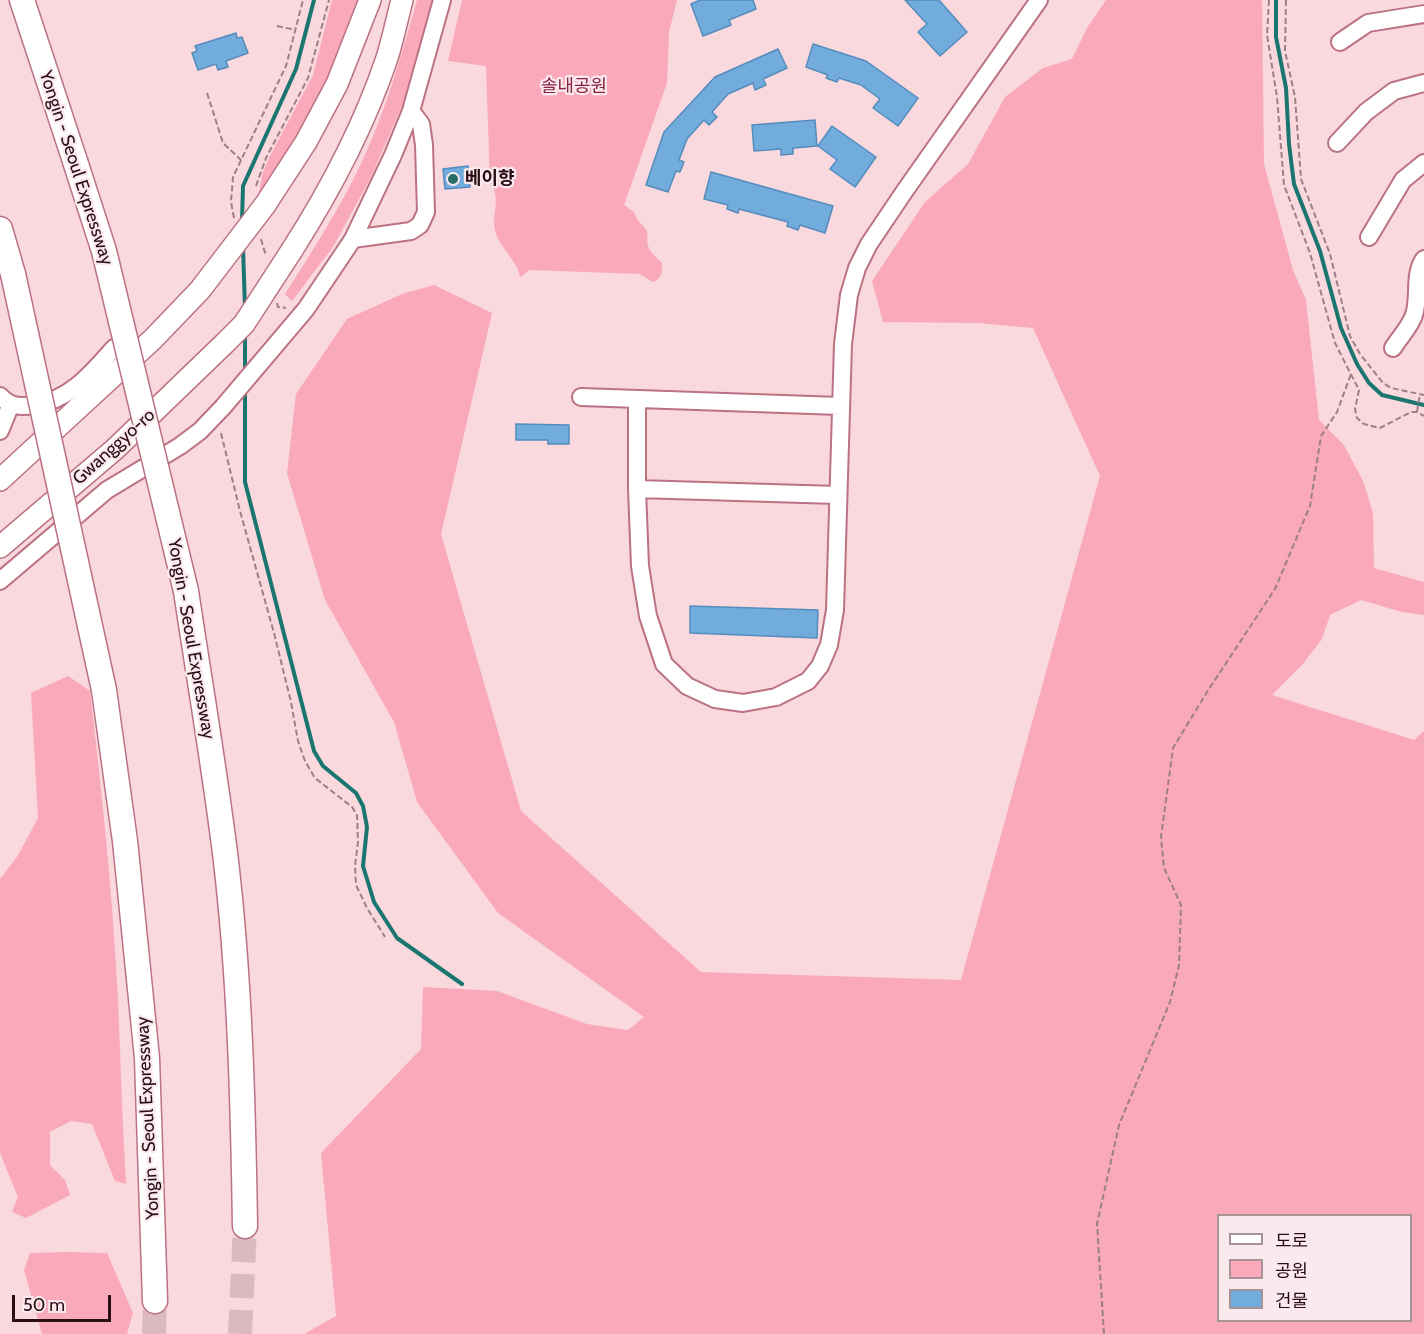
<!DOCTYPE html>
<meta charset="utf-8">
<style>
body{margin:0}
#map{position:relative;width:1424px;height:1334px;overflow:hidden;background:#f9d8de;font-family:Cabin,"Noto Sans KR",sans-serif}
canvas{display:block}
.legend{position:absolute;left:1217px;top:1214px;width:195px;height:108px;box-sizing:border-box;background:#fbeaed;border:2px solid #a79297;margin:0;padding:8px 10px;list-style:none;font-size:18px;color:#2a0e15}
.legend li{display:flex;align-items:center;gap:12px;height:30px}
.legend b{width:30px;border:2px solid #a79297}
.scale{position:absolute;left:12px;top:1295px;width:99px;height:27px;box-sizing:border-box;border:3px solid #2a0e15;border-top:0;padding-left:8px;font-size:18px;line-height:21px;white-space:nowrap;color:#2a0e15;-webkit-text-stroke:4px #fbeaed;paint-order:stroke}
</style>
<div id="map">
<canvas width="1424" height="1334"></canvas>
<ul class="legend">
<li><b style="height:8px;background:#fff"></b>도로</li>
<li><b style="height:16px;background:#faa9ba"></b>공원</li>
<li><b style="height:16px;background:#72acdd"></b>건물</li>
</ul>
<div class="scale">50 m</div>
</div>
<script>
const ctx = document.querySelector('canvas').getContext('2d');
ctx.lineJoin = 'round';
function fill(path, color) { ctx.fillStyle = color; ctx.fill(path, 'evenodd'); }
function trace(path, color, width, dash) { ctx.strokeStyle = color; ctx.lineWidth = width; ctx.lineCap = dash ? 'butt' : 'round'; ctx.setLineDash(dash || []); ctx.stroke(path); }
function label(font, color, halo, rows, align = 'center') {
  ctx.font = font + ' Cabin,"Noto Sans KR",sans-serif'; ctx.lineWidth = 4.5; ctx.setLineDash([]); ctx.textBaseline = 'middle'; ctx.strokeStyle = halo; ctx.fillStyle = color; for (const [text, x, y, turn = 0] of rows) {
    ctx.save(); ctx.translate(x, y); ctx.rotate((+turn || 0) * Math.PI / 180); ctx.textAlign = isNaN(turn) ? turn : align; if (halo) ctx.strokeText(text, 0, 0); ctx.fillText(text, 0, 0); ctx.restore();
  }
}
const green = new Path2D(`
 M332,0h31l-25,60 -32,64 -48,73 5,-25 6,-14 44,-83z
 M417,0h15l-24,92 -37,85 -38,70 -41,54 -7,-7c26,-41 52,-81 73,-124 26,-54 43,-112 59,-170z
 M462,0h215l-8,32 -2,51 -43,122 10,7c2,8 6,10 11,16 5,7 0,13 4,20 2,5 9,11 13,15 0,9 0,16 -9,19l-13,-8 -110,-4 -10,7c-3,-18 -21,-29 -25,-47 -4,-17 7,-31 -5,-47l-4,-117 -38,-5z
 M1106,0h156l2,164 29,106 13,30 13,120 25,25 19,36 10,32 1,55 50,14v33l-22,-3 -41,-12 -31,15 -8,24 -20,26 -30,30 142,45 10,-9v603h-1120l32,-18 -15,-163 100,-104 2,-62 74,4 90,33 41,6 16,-13 -146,-104 -81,-111 -23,-80 -69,-122 -38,-127 9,-79 51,-75 55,-25 32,-9 58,28 -51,221 80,277 180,161 260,8 139,-504 -67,-148 -55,-5 -95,-1 -11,-41 53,-79 43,-38 37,-67 38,-29 29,-9 15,-31zM1218,1216h192v104h-192z
 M68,676l22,15c12,103 23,206 28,310 3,61 4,122 8,183l-11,-3 -23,-57 -21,-3 -21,11v33l15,15 5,15 -44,23 -14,-6 6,-15 -18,-44v-274l17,-22 21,-39 -7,-125z
 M68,1252l39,1 26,60 -6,21h-85l-18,-64 6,-17z`);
const stream = new Path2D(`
 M1276,0v37l10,51 3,56 5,40 26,67 21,77 16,36 12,19 13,12 42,10
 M242,221l1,-35 53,-117 18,-69
 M243,247l2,61
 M245,371v-37
 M245,391v91l69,269 9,15 33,27 7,13 4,21 -4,39 11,36 23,36 65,46`);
const building = new Path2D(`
 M700,0h53l3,9 -27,11 2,5 -28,11 -12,-32z
 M905,0h34l28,32 -27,24 -22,-24 9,-8z
 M236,33l1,5 5,-1 6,16 -22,8 2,6 -10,3 -2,-6 -18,6 -6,-17 5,-2 -2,-5z
 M813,44l53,17 52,37 -20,28 -25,-18 7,-9 -19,-14 -22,-7 -2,4 -11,-4 2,-3 -22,-8z
 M778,49l9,19 -24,11 3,6 -11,5 -2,-7 -25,11 -16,18 5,5 -8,8 -5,-5 -17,19 -8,21 5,2 -4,10 -4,-1 -8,21 -22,-7 18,-53 51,-55z
 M815,120l2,26 -24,2v6l-12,1v-6l-27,2 -2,-26z
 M832,126l44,31 -21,30 -25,-18 7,-9 -19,-14z
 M468,166l2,21 -25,2 -2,-20z
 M711,172l122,34 -8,27 -25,-8 -2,5 -11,-4 1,-4 -49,-13 -1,4 -11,-4 1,-4 -24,-6z
 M516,424l53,1v19h-21v-4h-32z
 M690,606l128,4 -1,28 -127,-5z`);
const highwayTunnel = new Path2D(`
 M154,1334l1,-33
 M240,1334l5,-108`);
const path = new Path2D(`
 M1269,0l-2,35 10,62 7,88 26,68 25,90 24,47 -4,19 2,9 7,6 16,4 31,-16h6l7,4
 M1286,0l-1,51 10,46 6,82 29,75 20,82 10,18 23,29 8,5 33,7
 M277,26l19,4
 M207,93l16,50 18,17
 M256,186l10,-28 42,-80 21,-78
 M234,218l-3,-16 2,-25 53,-111 17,-66
 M261,239l5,17
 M277,303l1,4 8,1
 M1417,412l3,-18
 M221,433l19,78 34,122 17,69 7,39 7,20 10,17 37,29 5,8 1,27 -3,24 1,19 11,23 18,29
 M1104,1334l-7,-110 22,-99 51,-123 9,-37 2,-60 -17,-37 -3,-31 12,-89 34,-56 68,-103 35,-83 11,-70 16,-24 14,-38`);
const minor = new Path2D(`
 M1340,42l28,-19 56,-9
 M1337,143l29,-31 28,-21 30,-8
 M1369,237l34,-57 21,-17
 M353,239l58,-8 9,-6 6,-13 -2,-67 -3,-21 -10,-13
 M1393,348c6,-10 17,-21 21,-33 6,-18 -1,-40 10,-56
 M0,396c3,3 8,7 11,8 7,3 17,2 24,1 35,-5 57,-32 79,-57
 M581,397l259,9
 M637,400v89l3,77 8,50 16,48 23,22 28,13 28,4 33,-6 32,-16 12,-15 9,-21 6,-35 8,-266 6,-49 8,-27 12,-24 35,-52 135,-192
 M0,431l11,-27
 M637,489l200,6
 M0,581l107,-91 73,-44 20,-15 23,-24 83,-98 47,-70 40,-84 18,-44 31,-111`);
const major = new Path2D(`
 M265,205l41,-63 31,-58 33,-84
 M292,250c39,-61 72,-124 95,-192 6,-19 10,-39 15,-58
 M0,480l153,-141 47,-49
 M0,547l115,-98 110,-106`);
const highway = new Path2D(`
 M22,0l53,161
 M0,229l13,45
 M186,591c13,87 28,174 39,262 15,124 18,249 20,373
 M104,690l21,151 22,217 8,243`);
const majorBridge = new Path2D(`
 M200,290l65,-85
 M225,343l19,-19 48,-74`);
const highwayBridge = new Path2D(`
 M75,161l29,90 82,340
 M13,274l91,416`);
const markers = [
 [453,179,6,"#266f67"]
];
const parkNames = [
 ["솔내공원",574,87]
];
const streetNames = [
 ["Yongin - Seoul Expressway",76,168,72],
 ["Gwanggyo-ro",114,447,-42],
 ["Yongin - Seoul Expressway",191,639,80],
 ["Yongin - Seoul Expressway",148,1118,-93]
];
const poiNames = [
 ["베이향",465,179]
];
fill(green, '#faa9ba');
trace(stream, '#1b766f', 4);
fill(building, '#72acdd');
trace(building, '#548cbc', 1.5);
trace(highwayTunnel, '#dabac0', 24, [24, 12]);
trace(minor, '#bb7282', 20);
trace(major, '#bb7282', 24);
trace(highway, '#bb7282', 27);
trace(path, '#9e7f86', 2, [6, 3]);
trace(minor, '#fff', 16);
trace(major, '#fff', 21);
trace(highway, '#fff', 24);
trace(majorBridge, '#bb7282', 24, []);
trace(highwayBridge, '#bb7282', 27, []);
trace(majorBridge, '#fff', 21);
trace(highwayBridge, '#fff', 24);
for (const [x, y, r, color] of markers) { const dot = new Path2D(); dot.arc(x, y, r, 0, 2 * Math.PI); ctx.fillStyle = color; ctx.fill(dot); trace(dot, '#fbeaed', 2); }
label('18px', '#892244', '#fbeaed', parkNames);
label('18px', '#2a0e15', '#fbeaed', streetNames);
label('bold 18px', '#2a0e15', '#fbeaed', poiNames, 'left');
</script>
